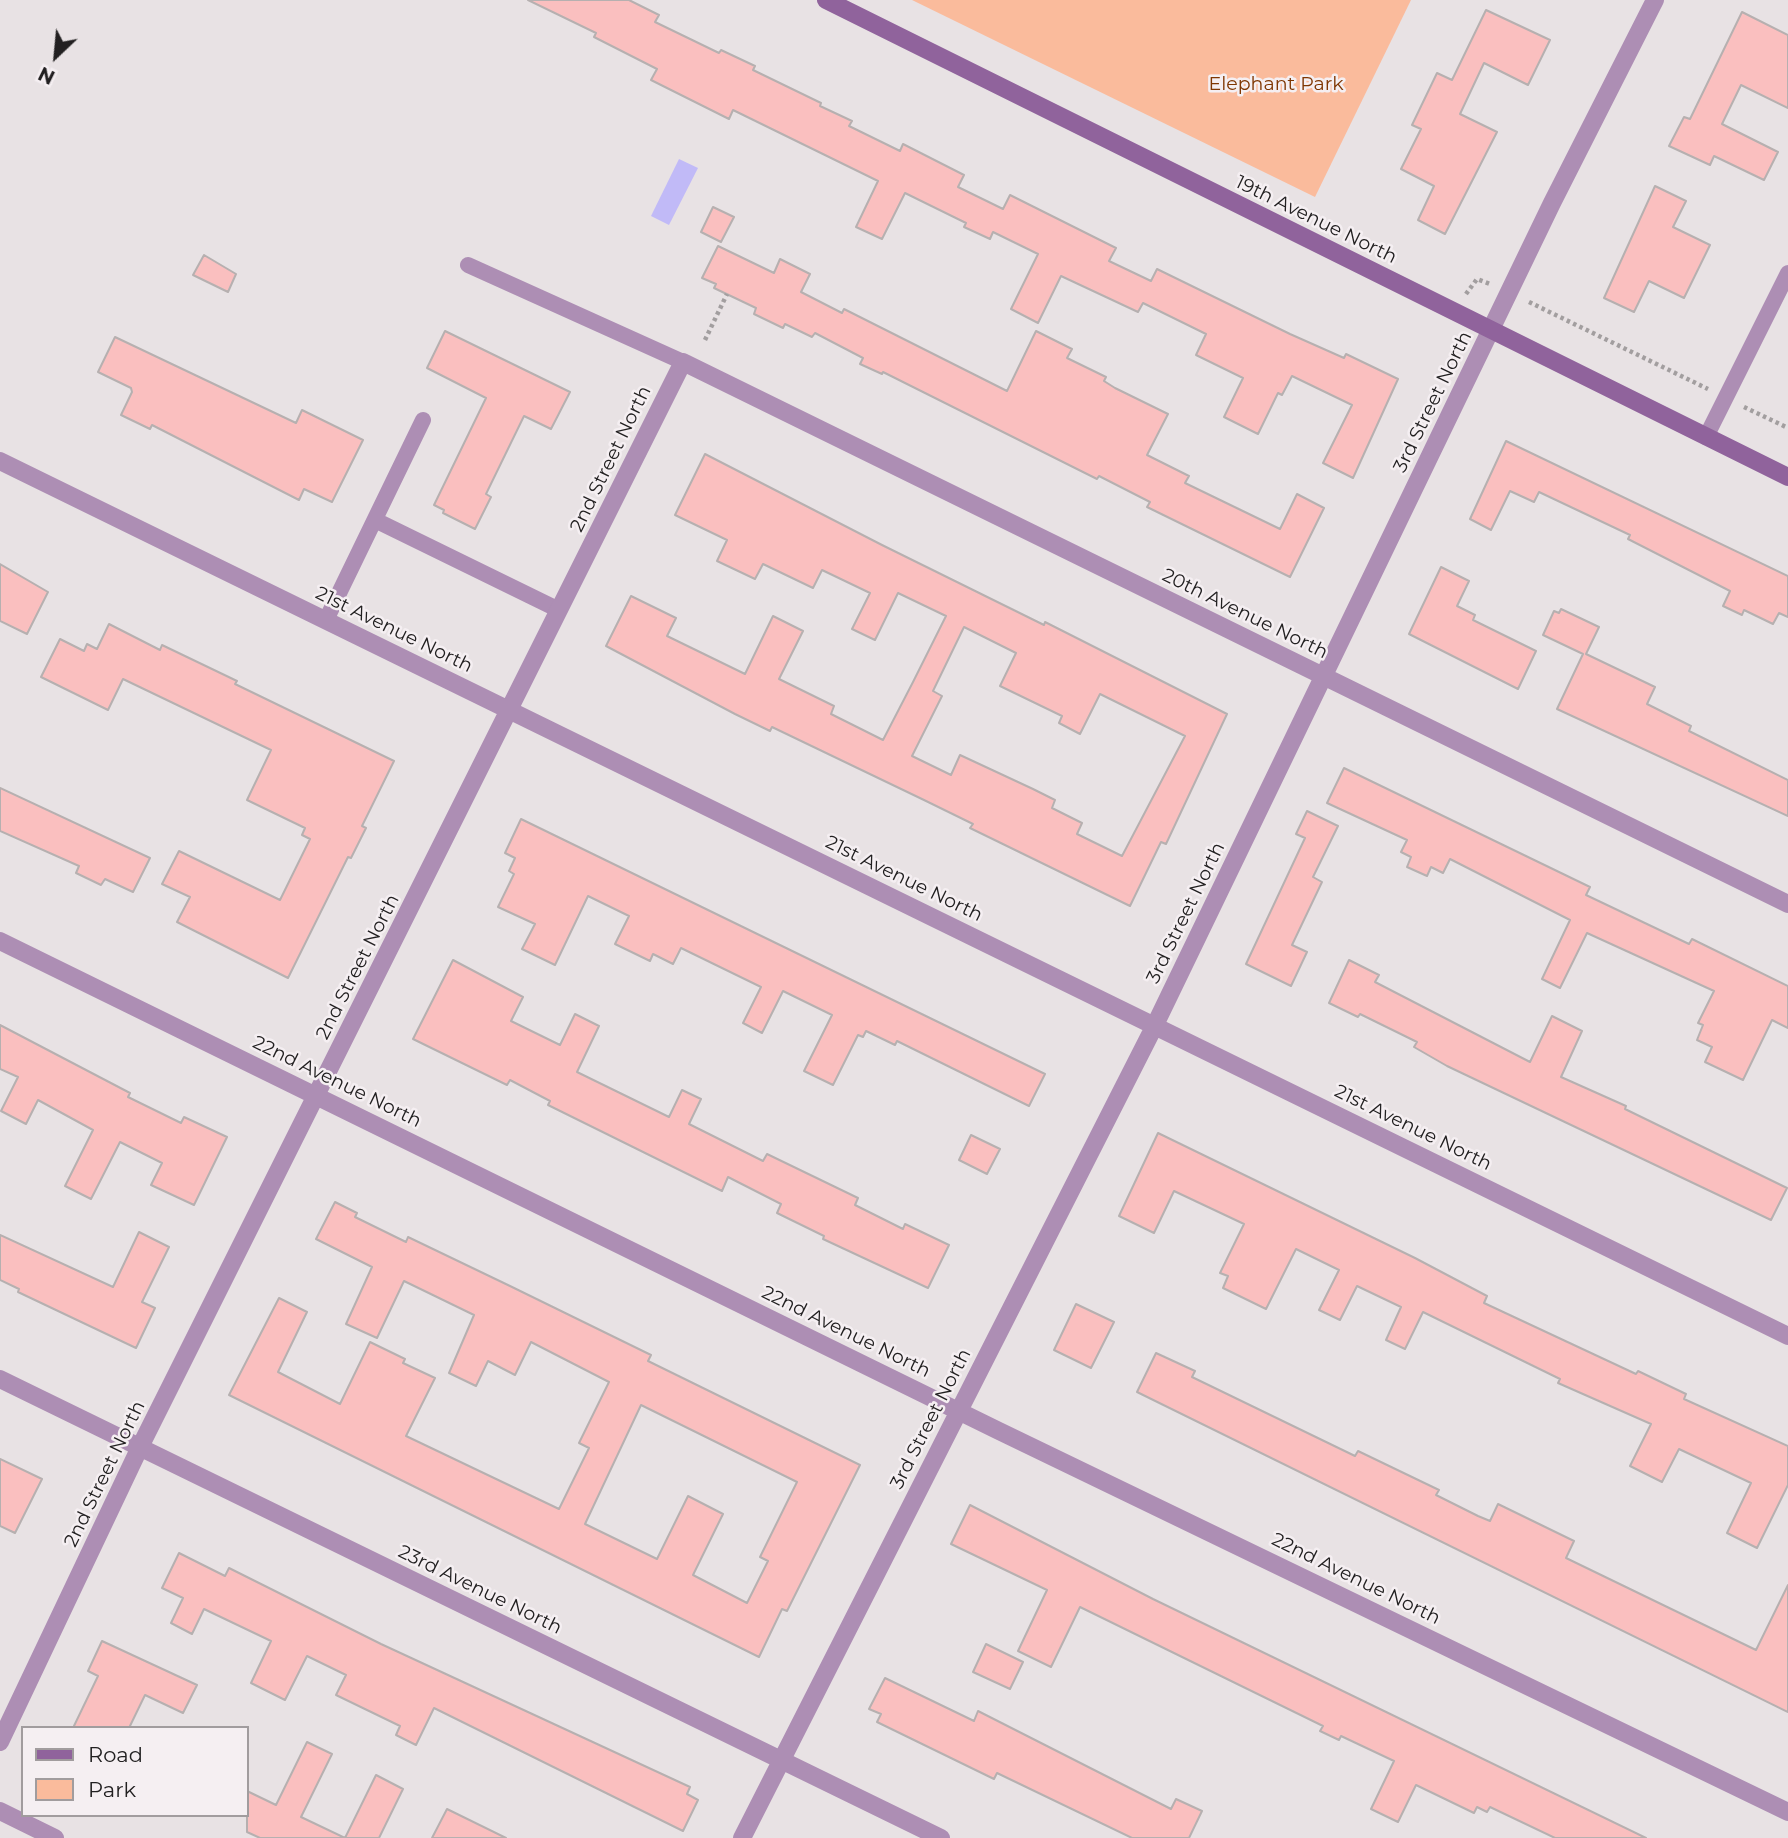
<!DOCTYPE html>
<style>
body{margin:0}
#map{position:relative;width:1788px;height:1838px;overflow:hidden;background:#e8e2e4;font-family:Montserrat,sans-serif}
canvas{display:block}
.legend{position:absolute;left:21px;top:1726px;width:228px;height:91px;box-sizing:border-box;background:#f5eff2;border:2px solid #a19c9e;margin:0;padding:9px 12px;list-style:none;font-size:21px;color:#222021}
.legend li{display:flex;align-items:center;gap:14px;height:35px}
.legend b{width:35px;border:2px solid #a19c9e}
.north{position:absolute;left:21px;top:21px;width:70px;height:70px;-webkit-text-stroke:5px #f5eff2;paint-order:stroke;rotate:206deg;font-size:19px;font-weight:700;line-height:28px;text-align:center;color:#222021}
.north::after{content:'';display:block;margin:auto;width:24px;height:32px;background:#222021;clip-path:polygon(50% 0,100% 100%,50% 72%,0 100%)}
</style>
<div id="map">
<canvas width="1788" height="1838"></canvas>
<ul class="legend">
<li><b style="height:9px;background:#90639c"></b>Road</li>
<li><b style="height:19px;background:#fabb9c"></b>Park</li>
</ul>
<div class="north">N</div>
</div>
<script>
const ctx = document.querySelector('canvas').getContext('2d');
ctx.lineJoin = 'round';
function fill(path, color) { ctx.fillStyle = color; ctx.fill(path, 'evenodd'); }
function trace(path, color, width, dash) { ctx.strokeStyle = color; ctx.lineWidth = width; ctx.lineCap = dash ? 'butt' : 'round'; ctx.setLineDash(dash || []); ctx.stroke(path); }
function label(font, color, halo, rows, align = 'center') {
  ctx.font = font + ' Montserrat,sans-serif'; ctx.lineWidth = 5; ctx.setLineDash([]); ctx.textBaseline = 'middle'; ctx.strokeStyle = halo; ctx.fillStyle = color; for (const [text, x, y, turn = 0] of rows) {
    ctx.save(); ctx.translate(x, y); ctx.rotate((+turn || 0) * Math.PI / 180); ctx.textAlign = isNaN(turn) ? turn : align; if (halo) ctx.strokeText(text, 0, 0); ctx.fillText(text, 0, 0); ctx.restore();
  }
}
const green = new Path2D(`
 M912,0h499l-96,197z`);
const water = new Path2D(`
 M679,159l19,9 -29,57 -18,-9z`);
const building = new Path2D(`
 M528,0h101l30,15 -4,7 64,31 2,-3 34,16 -2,4 68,33 -1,3 32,15 -3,5 51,25 3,-7 61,31 -6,12 45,22 7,-14 106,53 -7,13 42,20 6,-12 133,65 54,24 2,-4 52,25 -45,99 -30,-15 29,-58 -60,-29 -10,19 -4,-2 -20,41 -34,-17 19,-39 -47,-23 10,-21 -63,-31 -5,9 -77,-36 -23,47 -27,-14 27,-55 -45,-22 -3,7 -26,-12 2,-4 -61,-30 -23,46 -26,-12 22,-46 -145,-71 -4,9 -78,-39 6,-11 -63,-32 2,-4z
 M1486,10l64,30 -22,45 -44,-22 -24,51 37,18 -52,102 -27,-14 16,-34 -33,-17 20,-40 -9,-4 25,-52 15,7z
 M1742,12l46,23v73l-47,-23 -19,39 56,28 -14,28 -50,-24 -4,9 -41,-19 15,-29 6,2z
 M1655,186l31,15 -13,26 37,18 -26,53 -35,-17 -15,31 -30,-14z
 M713,207l21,10 -13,25 -20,-10z
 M718,246l56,27 6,-14 30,15 -9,18 41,21 2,-4 163,82 29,-60 36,18 -5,9 39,19 -2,4 11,7 53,26 -21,41 42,21 -4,7 95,46 17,-35 27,14 -34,69 -143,-70 3,-5 -51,-26 -2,3 -214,-107 -1,2 -22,-10 3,-6 -48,-25 -3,4 -27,-13 -2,4 -29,-14 2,-6 -42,-20 2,-4 -14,-6z
 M204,255l32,19 -8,18 -35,-17z
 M445,331l125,61 -19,37 -27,-13 -38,78 5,3 -16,32 -32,-16 1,-3 -10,-5 52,-107 -59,-30z
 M115,337l181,86 6,-13 61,30 -31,62 -28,-13 -5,11 -147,-75 -2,4 -29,-14 11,-23 -1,-4 -33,-16z
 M1506,441l282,135v41l-9,-4 -6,11 -29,-14 -2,5 -19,-9 7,-15 -102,-52 2,-4 -91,-43 -5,10 -24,-11 -19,39 -21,-11z
 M705,454l177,91 162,80 1,-3 182,92 -61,130 -5,-2 -31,64 -160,-78 3,-4 -49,-24 -152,-73 -2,4 -35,-17 -129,-68 25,-50 45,22 -9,18 78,38 28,-58 30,15 -24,48 55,27 -3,8 52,26 30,-58 33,-66 -48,-23 -23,47 -23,-11 18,-36 -48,-23 -9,18 -50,-24 -8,15 -38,-18 10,-21 -52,-25zM964,627l52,26 -16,33 62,30 -3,7 21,11 20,-40 85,42 -63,120 -45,-22 5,-11 -30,-15 3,-8 -22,-11 -73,-34 -9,20 -39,-19 30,-60 -9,-5z
 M0,564l48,28 -21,42 -27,-13z
 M1441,567l28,14 -12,25 18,9 -2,5 63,31 -18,38 -109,-55z
 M1561,609l38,18 -13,27 69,33 -8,17 44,22 -2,5 99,49v36l-231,-107 26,-55 -40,-19 11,-24 5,2z
 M109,624l51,26 2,-5 75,36 -2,3 159,77 -32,65 4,2 -15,30 -3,-1 -60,121 -111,-56 13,-25 -28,-13 17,-33 101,49 30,-61 -8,-4 3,-7 -58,-28 24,-50 -148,-71 -15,31 -67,-33 19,-38 24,12 3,-7 10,5z
 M1344,768l246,119 -4,8 103,49 3,-5 96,47v42l-16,-8 -29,60 -38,-18 7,-15 -15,-7 6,-15 -5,-2 16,-32 -127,-58 -27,55 -18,-9 28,-59 -120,-61 -7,14 -12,-6 -4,9 -20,-9 4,-10 -10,-5 6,-12 -80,-37z
 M0,788l150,70 -17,34 -28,-13 -4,6 -25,-12 3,-7 -79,-35z
 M1307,811l31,15 -25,51 9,5 -30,63 15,7 -16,34 -45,-22 59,-126 -9,-4z
 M521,819l524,255 -16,32 -132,-65 -2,4 -29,-14 -3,6 -5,-2 -25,50 -29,-14 28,-56 -49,-24 -21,42 -19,-10 18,-36 -80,-39 -8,16 -20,-10 -3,7 -35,-17 14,-28 -41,-20 -33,69 -33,-16 13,-25 -37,-17 16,-33 -5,-3 6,-13 -10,-5z
 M453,960l70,37 -12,24 49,24 15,-31 24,12 -22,46 92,45 13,-27 19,9 -12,25 74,37 4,-7 91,44 -3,7 48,24 2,-5 44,21 -21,43 -105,-49 1,-3 -47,-23 4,-9 -53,-27 -6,14 -174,-86 2,-4 -40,-21 -3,5 -94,-46z
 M1349,960l30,15 -4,7 155,80 22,-46 30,15 -21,46 65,29 -1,3 162,79 -16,32 -324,-154 -33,-19 3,-5 -57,-28 -2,3 -29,-14z
 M0,1025l130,68 -2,4 53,26 3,-6 43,20 -33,68 -43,-20 11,-22 -42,-21 -29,57 -26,-13 28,-56 -55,-30 -12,24 -25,-13 17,-34 -18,-8z
 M1158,1133l257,125 72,38 -3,7 152,71 2,-3 48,23 -2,5 104,47v39l-31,63 -30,-15 24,-50 -72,-34 -17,33 -32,-16 21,-42 -93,-41 2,-4 -137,-67 -18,37 -19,-9 15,-33 -44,-21 -17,34 -21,-10 20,-40 -43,-21 -30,60 -43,-21 5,-12 -8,-3 24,-49 -70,-33 -20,42 -35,-17z
 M971,1135l29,14 -13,25 -28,-14z
 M335,1202l22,11 -2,4 51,25 2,-5 102,49 141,69 -3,6 212,104 -73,146 -5,-2 -23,48 -530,-262 50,-97 28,14 -29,60 62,32 30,-62 35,17 -2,4 32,15 -29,58 153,73 30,-61 -10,-5 30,-61 -78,-40 -16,33 -27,-14 -12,25 -27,-13 25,-58 -70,-34 -27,57 -31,-14 26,-57 -56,-28zM641,1405l156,77 -37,75 8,4 -21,42 -54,-28 30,-61 -35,-18 -31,63 -72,-35z
 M139,1232l30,15 -27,55 13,6 -19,40 -118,-56 1,-3 -19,-9v-45l113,52z
 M1076,1304l38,18 -23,46 -37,-18z
 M1156,1353l39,18 -3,6 163,79 3,-5 81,39 -3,5 42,21 12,5 8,-17 76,37 -8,17 190,92 32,-65v127l-651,-320z
 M0,1459l42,20 -27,54 -15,-7z
 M970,1505l183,94 493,239h-91l-65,-31 -3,5 -10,-5 -3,6 -58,-28 -18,37 -27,-13 23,-48 -53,-25 -2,4 -19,-9 3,-5 -243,-119 -29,60 -33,-16 29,-61 -96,-46z
 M179,1553l46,23 4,-8 152,76 309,143 -3,7 11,6 -15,31 -249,-123 -18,37 -20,-10 4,-9 -64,-31 10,-20 -39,-19 -22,44 -34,-17 20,-42 -67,-32 -12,25 -21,-11 12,-25 -21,-10z
 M102,1641l95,44 -14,28 -38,-18 -16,33h-56l25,-52 -10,-5z
 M986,1644l37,18 -13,27 -37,-17z
 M885,1678l89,43 4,-10 193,98 5,-10 26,12 -13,27h-57l-135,-65 -3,6 -117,-57 4,-8 -12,-5z
 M307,1742l25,12 -31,63 44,21 31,-63 27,14 -24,49h-119l-13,-6v-41l29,14z
 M447,1809l59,29h-74z`);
const path = new Path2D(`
 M1466,294l11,-15 13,5
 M1529,302l179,87
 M705,340l22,-46
 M1744,407l44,21`);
const lane = new Path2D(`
 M468,265l215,97
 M1706,437l82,-164
 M375,520l184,90
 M326,620l97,-200`);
const street = new Path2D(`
 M0,461l1788,875
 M0,941l999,490 789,381
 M0,1379l941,459
 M0,1742l140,-295 543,-1085 1105,542
 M0,1811l55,27
 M742,1838l413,-813 397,-822 103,-203`);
const secondary = new Path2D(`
 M826,0l962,477`);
const parkNames = [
 ["Elephant Park",1276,84]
];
const streetNames = [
 ["19th Avenue North",1316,220,26],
 ["3rd Street North",1433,402,-64],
 ["2nd Street North",611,459,-64],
 ["20th Avenue North",1245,614,26],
 ["21st Avenue North",394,630,26],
 ["21st Avenue North",904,879,26],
 ["3rd Street North",1186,913,-64],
 ["2nd Street North",358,967,-63],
 ["22nd Avenue North",337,1082,26],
 ["21st Avenue North",1413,1128,26],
 ["22nd Avenue North",846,1332,26],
 ["3rd Street North",931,1419,-63],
 ["2nd Street North",105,1474,-64],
 ["22nd Avenue North",1356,1579,26],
 ["23rd Avenue North",480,1590,26]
];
fill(green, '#fabb9c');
fill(water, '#c1baf7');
fill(building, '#fabfbf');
trace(building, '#b6b0b0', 2);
trace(path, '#a29e9f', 4.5, [3.5, 3.5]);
trace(lane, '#ad8eb4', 16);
trace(street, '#ad8eb4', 18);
trace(secondary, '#90639c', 18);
label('19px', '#7f3602', '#f5eff2', parkNames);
label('19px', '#222021', '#f5eff2', streetNames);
</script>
